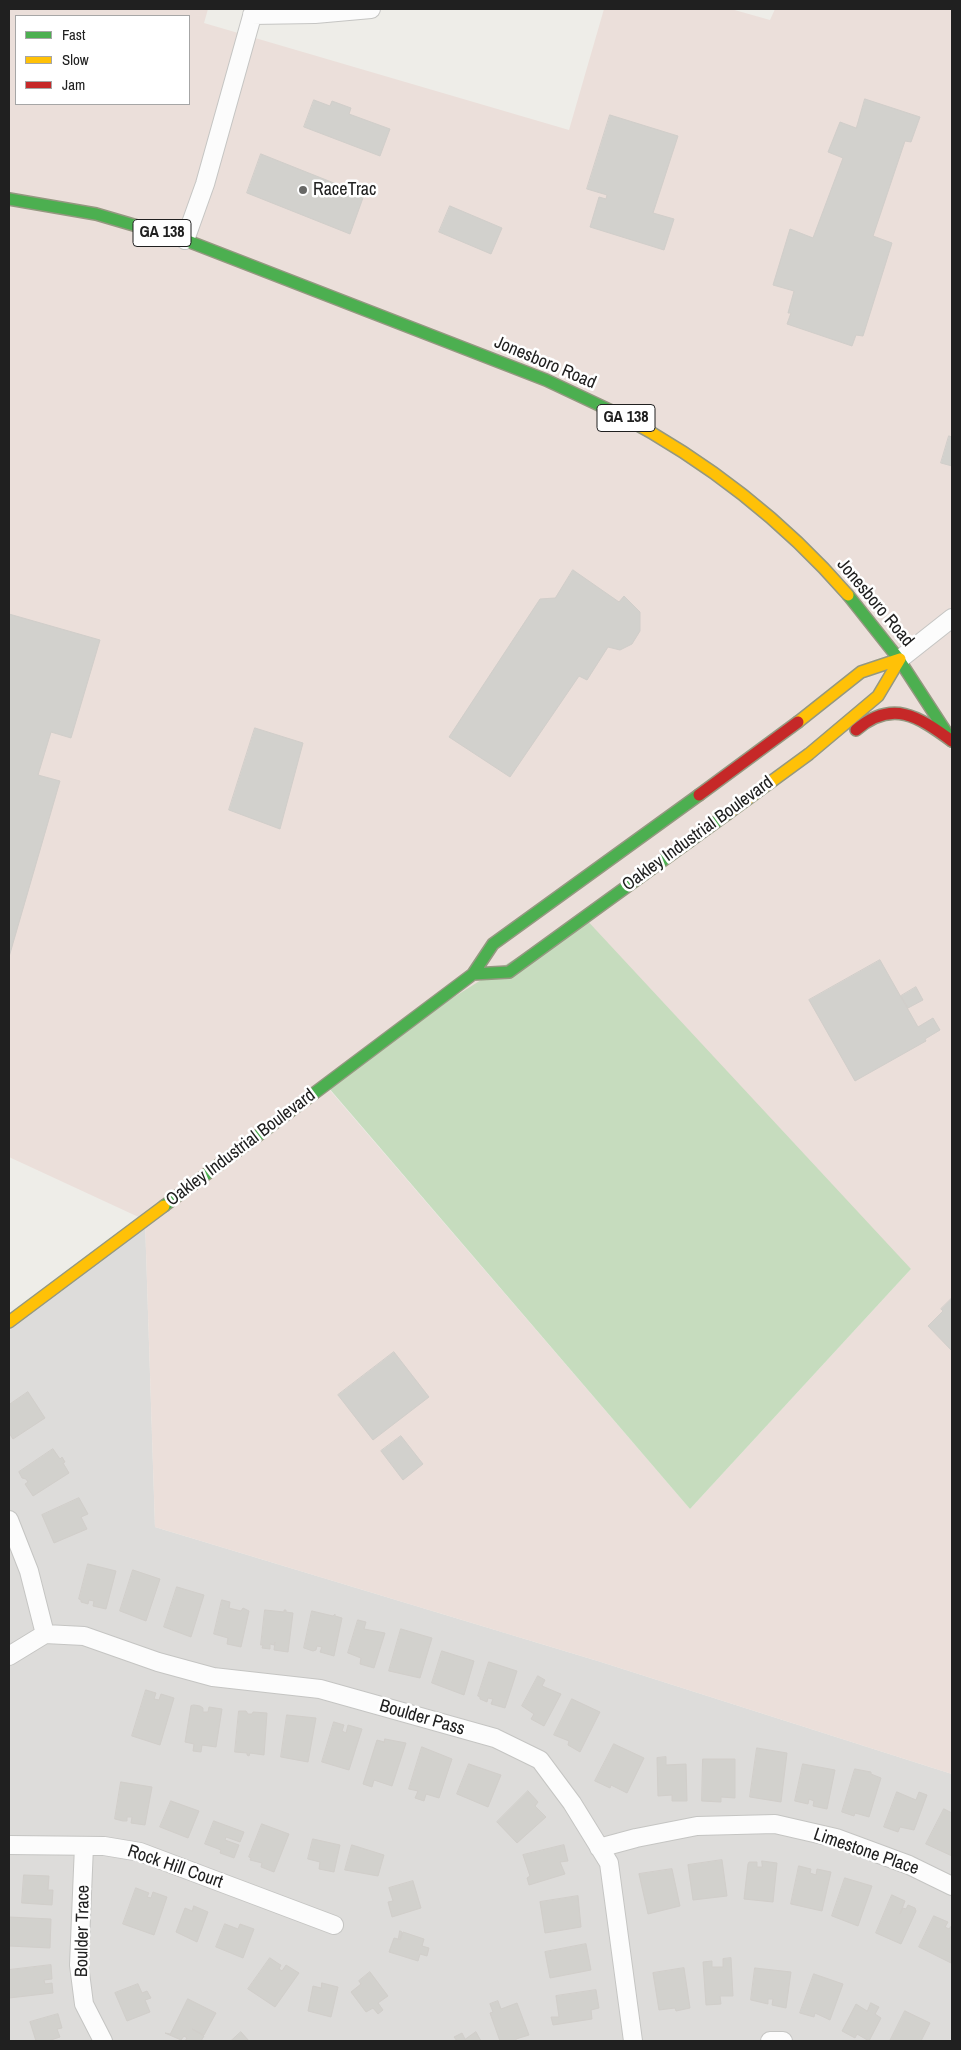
<!DOCTYPE html>
<style>
body{margin:0}
#map{position:relative;width:961px;height:2050px;overflow:hidden;background:#eeede8;font-family:"Archivo Narrow",sans-serif}
canvas{display:block}
.frame{position:absolute;inset:0;border:10px solid #202020;pointer-events:none}
.legend{position:absolute;left:15px;top:15px;width:175px;height:90px;box-sizing:border-box;background:#fff;border:1px solid #a6a6a6;margin:0;padding:6px 9px;list-style:none;font-size:15px;color:#202020}
.legend li{display:flex;align-items:center;gap:10px;height:25px}
.legend b{width:25px;border:1px solid #a6a6a6}
</style>
<div id="map">
<canvas width="961" height="2050"></canvas>
<div class="frame"></div>
<ul class="legend">
<li><b style="height:6px;background:#4caf50"></b>Fast</li>
<li><b style="height:6px;background:#ffc107"></b>Slow</li>
<li><b style="height:6px;background:#c62828"></b>Jam</li>
</ul>
</div>
<script>
const ctx = document.querySelector('canvas').getContext('2d');
ctx.lineJoin = 'round';
function fill(path, color) { ctx.fillStyle = color; ctx.fill(path, 'evenodd'); }
function trace(path, color, width, dash) { ctx.strokeStyle = color; ctx.lineWidth = width; ctx.lineCap = dash ? 'butt' : 'round'; ctx.setLineDash(dash || []); ctx.stroke(path); }
function label(font, color, halo, rows, align = 'center') {
  ctx.font = font + ' "Archivo Narrow",sans-serif'; ctx.lineWidth = 5; ctx.setLineDash([]); ctx.textBaseline = 'middle'; ctx.strokeStyle = halo; ctx.fillStyle = color; for (const [text, x, y, turn = 0] of rows) {
    ctx.save(); ctx.translate(x, y); ctx.rotate((+turn || 0) * Math.PI / 180); ctx.textAlign = isNaN(turn) ? turn : align; if (halo) ctx.strokeText(text, 0, 0); ctx.fillText(text, 0, 0); ctx.restore();
  }
}
const residential = new Path2D(`
 M145,1220l10,307 446,135 351,112v267h-943v-712z`);
const commercial = new Path2D(`
 M9,9h199l-4,14 365,107 35,-121h127l39,11 5,-11h177v1765l-351,-112 -446,-135 -10,-307 -136,-63zM16,16h173v88h-173zM322,1081l589,188 -221,240z`);
const forest = new Path2D(`
 M583,916l328,353 -221,240 -368,-429z`);
const building = new Path2D(`
 M865,99l55,18 -9,25 -6,-1 -32,95 19,7 -29,93 -7,-1 -4,11 -65,-22 4,-11h-3l6,-22 -21,-6 17,-56 23,9 30,-80 -15,-6 12,-30 16,6z
 M314,100l16,6 2,-5 19,7 -2,6 41,15 -10,27 -76,-29z
 M610,115l68,21 -25,77 21,6 -10,31 -74,-23 9,-30 7,2 1,-4 -20,-6z
 M261,154l103,41 -14,39 -103,-41z
 M450,206l52,22 -11,26 -52,-22z
 M949,436l3,1v29l-11,-3z
 M573,570l46,32 5,-6 16,16v19l-8,13 -12,6 -12,-3 -21,33 -8,-4 -69,101 -61,-40 91,-138 15,-1z
 M9,614l91,26 -29,98 -20,-6 -13,43 22,6 -51,176z
 M255,728l48,15 -23,86 -51,-19z
 M880,960l38,67 15,-9 7,12 -15,9 1,2 -71,40 -46,-81z
 M916,987l7,13 -15,8 -7,-12z
 M952,1298v53l-24,-25 15,-15 -2,-2z
 M394,1352l35,45 -56,43 -35,-45z
 M28,1392l17,26 -32,21 -4,-6v-28z
 M401,1436l22,28 -20,16 -22,-29z
 M53,1449l7,10 2,-2 3,5 -2,1 6,10 -36,23 -8,-12 3,-2 -2,-3 -4,-1 -3,-6z
 M79,1498l9,16 -7,3 6,12 -33,14 -12,-28z
 M88,1564l28,7 -10,38 -13,-3 1,-5 -5,-1 -1,4 -7,-2v-2l-2,-1z
 M133,1570l27,9 -14,42 -26,-10z
 M177,1587l27,8 -13,42 -27,-10z
 M222,1600l8,2 -1,6 12,3 2,-3 6,3 -8,36 -14,-3 1,-6 -14,-4z
 M265,1610l19,2v-2h2v2l7,1 -5,39 -14,-2 1,-8 -1,3 -4,-1v5l-8,-1 1,-3h-2z
 M312,1611l21,5 2,-2v2l7,2 -8,38 -14,-4 2,-5 -5,-1 -1,4 -3,1 -9,-3z
 M358,1620l8,2 -2,7 21,4 -11,35 -14,-4 1,-6 -13,-5z
 M401,1629l31,9 -12,40 -31,-7z
 M442,1651l32,10 -10,34 -32,-12z
 M489,1662l28,9 -12,37 -14,-4 2,-5 -5,-1 -1,4 -7,-3v-2l-2,-1z
 M538,1676l7,4 -3,6 19,8 -17,32 -13,-7 3,-5 -12,-8z
 M146,1690l10,3 -2,6 5,1 2,-6 13,4 -14,47 -28,-9z
 M572,1699l28,13 -20,40 -12,-7 1,-4 -15,-6z
 M194,1705l6,1 3,2v4h5l1,-5 13,2 -6,38 -14,-2 -1,7 -8,-1 1,-7 -9,-2 6,-36z
 M239,1711h7l2,3h4l1,-2 14,1 -3,42 -14,-2 -1,3 -2,-1v-2l-12,-1z
 M287,1715l29,3 -8,44 -27,-5z
 M334,1722l10,3 -2,6 4,2 2,-8 14,4 -13,41 -27,-8z
 M385,1739l21,4 -14,43 -18,-6 -2,7 -9,-3 14,-44 7,2z
 M614,1744l30,14 -17,35 -16,-8 -1,3 -15,-7z
 M422,1747l30,12 -13,39 -13,-4 -2,7 -9,-3 3,-7 -9,-2z
 M757,1748l30,5 -6,49 -31,-5z
 M666,1757v8l20,-1 1,37h-15v-6l-14,1 -1,-38z
 M703,1759h32v39l-14,-1v5l-19,-1z
 M469,1764l32,11 -13,32 -31,-13z
 M803,1764l32,6 -8,39 -14,-3 1,-5 -5,-2 -1,5 -13,-3z
 M855,1769l16,3v2l10,4 -12,39 -14,-4 -1,3 -12,-4z
 M121,1782l31,5 -7,38 -14,-2 1,-6h-5v4h-4l-8,-2z
 M528,1791l10,11 -3,4 11,11 -29,26 -20,-21z
 M897,1792l19,8 3,-8 8,3 -13,35 -14,-3 -2,5 -14,-5z
 M171,1801l28,10 -11,27 -28,-11z
 M944,1809l8,4v43l-26,-12z
 M214,1821l30,11 -4,10 -14,-5 -1,3 14,5 -5,13 -14,-5 1,-3 -16,-6z
 M262,1824l27,10 -15,38 -13,-5 1,-4 -12,-3 1,-2 -2,-1z
 M313,1839l27,6 -6,27 -15,-3 1,-7 -12,-3z
 M352,1845l32,10 -6,21 -33,-6z
 M564,1845l4,16 -8,1 5,12 -36,11 -2,-7 3,-2 -7,-21z
 M722,1860l5,36 -34,4 -5,-35z
 M762,1861l15,2 -4,39 -29,-3 4,-35 1,-2h8v5h5z
 M799,1866l12,3 -1,4 6,2 1,-6 14,3 -9,39 -31,-7z
 M672,1869l8,37 -32,8 -9,-40z
 M24,1875l25,1 -1,14h5l-1,15 -30,-2z
 M845,1878l27,8 -14,40 -26,-10z
 M413,1881l8,27 -29,9 -4,-15 5,-1 -4,-13z
 M136,1888l13,5 -2,4 4,1 2,-6 14,5 -13,38 -31,-11z
 M892,1895l13,6 -5,13 3,-6 3,1 2,-4 7,3 1,3 -15,33 -25,-11z
 M578,1896l3,31 -36,6 -5,-31z
 M194,1906l14,6 -11,30 -21,-10 9,-24 7,3z
 M934,1916l14,6 -3,5 4,2 3,-4 -1,38 -32,-16z
 M9,1917l42,2 -1,29 -41,-2z
 M225,1924l13,5 2,-5 14,5 -11,29 -27,-11z
 M400,1931l2,1 -2,8 3,-8 21,7 -2,7 7,2 -2,8 -7,-2 -2,7 -29,-9 5,-14 4,1z
 M586,1944l5,26 -41,8 -5,-26z
 M270,1958l9,6 2,1 -2,4 3,2 4,-6 13,8 -24,34 -27,-18z
 M731,1958l2,38h-13l1,8 -15,1 -3,-43 9,-1v6h11v-8z
 M51,1965l1,14 -8,1 1,4 7,-1 1,10 -44,5v-28z
 M684,1968l6,40 -14,3 -1,-3 -16,2 -6,-37z
 M755,1968l36,4 -5,36 -14,-3 1,-6h-5v5l-17,-4z
 M370,1972l18,24 -10,7 5,7 -5,4 -5,-6 -7,4 -15,-20 10,-8 -2,-3z
 M814,1974l29,10 -13,36 -15,-7 -1,4 -14,-4z
 M322,1983l16,4 -7,30 -23,-6 5,-25 8,2z
 M138,1984l4,9 5,-2 4,7 -6,2 5,12 -23,9 -12,-28z
 M596,1990l3,18 -8,2 1,9 -39,6 -2,-8h8l-3,-21z
 M188,1999l28,14 -12,22 -12,-6 12,7 -3,5h-16l2,-3 -3,-2 -3,4 -16,-7 5,1z
 M498,2001l3,8 16,-6 12,32 -13,4v2h-16l-10,-28 3,-1 -3,-8z
 M871,2003l8,4 -4,7 6,4 -12,23 -12,-7 -2,4 -13,-7 14,-27 11,7z
 M905,2011l25,12 -9,18h-31z
 M58,2014l4,14 -5,1 3,8 -12,4h-12l-6,-19z
 M241,2032l8,9h-18z
 M476,2032l5,9h-24l-3,-4 8,-4 3,6z`);
const street = new Path2D(`
 M252,15l63,-1 56,-5
 M185,240l20,-56 49,-175
 M900,659l52,-41
 M9,1520l20,51 16,63
 M9,1656l36,-22 39,2 74,26 55,15 107,12 175,49 45,22 32,43 37,60 24,178
 M9,1845l95,1 36,6 194,73
 M84,1846l-5,119 5,39 19,37
 M599,1848l37,-10 61,-12 78,-2 61,14 73,27 43,21
 M770,2041h13`);
const fast = new Path2D(`
 M9,199l87,15 89,26 361,140 72,34
 M848,595l50,63 54,83
 M473,974l36,-2 218,-158
 M164,1206l309,-232 20,-30 206,-149`);
const slow = new Path2D(`
 M618,414c87,46 165,106 230,181
 M798,722l63,-50 39,-13
 M727,814l82,-60 69,-58 22,-37
 M9,1322l155,-116`);
const jam = new Path2D(`
 M856,730c36,-31 62,-14 96,11
 M699,795l99,-73`);
const markers = [
 [303,190,5,"#686866"]
];
const shields = [
 [162,233,58],
 [626,418,58]
];
const shieldNames = [
 ["GA 138",162,233],
 ["GA 138",626,418]
];
const poiNames = [
 ["RaceTrac",313,190]
];
const streetNames = [
 ["Jonesboro Road",545,363,23],
 ["Jonesboro Road",875,603,50],
 ["Oakley Industrial Boulevard",698,834,-36],
 ["Oakley Industrial Boulevard",241,1148,-37],
 ["Boulder Pass",422,1718,16],
 ["Limestone Place",866,1852,19],
 ["Rock Hill Court",175,1867,19],
 ["Boulder Trace",83,1931,-89]
];
fill(residential, '#dddcda');
fill(commercial, '#ebdfda');
fill(forest, '#c6dcbe');
fill(building, '#d2d1cd');
trace(building, '#d1ceca', 1);
trace(street, '#c5c5c3', 20);
trace(fast, '#949880', 14);
trace(slow, '#949880', 14);
trace(jam, '#949880', 14);
trace(street, '#fcfcfc', 18);
trace(fast, '#4caf50', 11);
trace(slow, '#ffc107', 11);
trace(jam, '#c62828', 11);
for (const [x, y, r, color] of markers) { const dot = new Path2D(); dot.arc(x, y, r, 0, 2 * Math.PI); ctx.fillStyle = color; ctx.fill(dot); trace(dot, '#fff', 2); }
for (const [x, y, w] of shields) { const box = new Path2D(); box.roundRect(x - w / 2, y - 13.5, w, 27, 4); ctx.fillStyle = '#fff'; ctx.fill(box); trace(box, '#202020', 1); }
label('bold 16px', '#202020', null, shieldNames);
label('18px', '#202020', '#fff', poiNames, 'left');
label('18px', '#202020', '#fff', streetNames);
</script>
